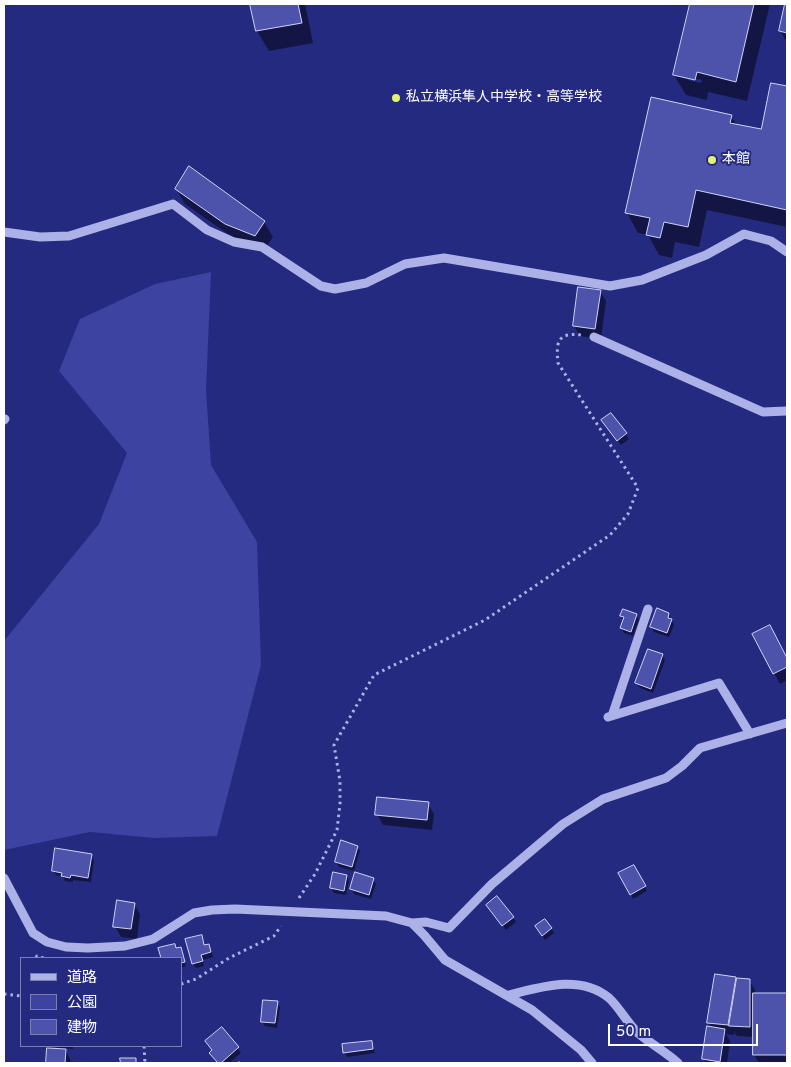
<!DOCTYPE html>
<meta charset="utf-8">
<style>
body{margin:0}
#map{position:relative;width:791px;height:1067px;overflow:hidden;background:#252a81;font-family:Overpass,"Noto Sans JP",sans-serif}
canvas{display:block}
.frame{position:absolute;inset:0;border:5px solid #fff;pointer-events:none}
.legend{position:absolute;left:20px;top:957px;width:162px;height:90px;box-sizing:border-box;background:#252a81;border:1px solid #7c7fb3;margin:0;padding:6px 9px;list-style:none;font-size:15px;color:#fff}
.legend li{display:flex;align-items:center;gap:10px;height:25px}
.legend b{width:25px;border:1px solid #7c7fb3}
.scale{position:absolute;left:608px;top:1024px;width:150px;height:22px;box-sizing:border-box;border:2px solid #fff;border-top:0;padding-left:6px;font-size:15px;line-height:18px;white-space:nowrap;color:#fff;-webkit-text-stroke:4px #252a81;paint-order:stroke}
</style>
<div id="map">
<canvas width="791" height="1067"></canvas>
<div class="frame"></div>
<ul class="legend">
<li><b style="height:6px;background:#acb1e7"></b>道路</li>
<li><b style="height:14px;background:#3c43a0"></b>公園</li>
<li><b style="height:14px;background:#4d53aa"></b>建物</li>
</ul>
<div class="scale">50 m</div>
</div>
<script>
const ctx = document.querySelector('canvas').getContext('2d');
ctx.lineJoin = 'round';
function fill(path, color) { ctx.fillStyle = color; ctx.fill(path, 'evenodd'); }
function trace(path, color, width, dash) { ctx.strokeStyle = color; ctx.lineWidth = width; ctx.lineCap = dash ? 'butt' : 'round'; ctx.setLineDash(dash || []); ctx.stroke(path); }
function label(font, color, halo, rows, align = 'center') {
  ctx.font = font + ' Overpass,"Noto Sans JP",sans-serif'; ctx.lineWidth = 4; ctx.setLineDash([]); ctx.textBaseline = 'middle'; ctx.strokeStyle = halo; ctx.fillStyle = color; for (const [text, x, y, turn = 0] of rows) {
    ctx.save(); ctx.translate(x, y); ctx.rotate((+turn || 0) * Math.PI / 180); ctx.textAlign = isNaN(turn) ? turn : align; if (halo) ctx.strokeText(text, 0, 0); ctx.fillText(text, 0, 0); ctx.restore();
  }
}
const green = new Path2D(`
 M211,272l-5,118 5,75 46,77 4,123 -44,171 -63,2 -64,-6 -86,18v-209l95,-117 28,-71 -68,-82 21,-52 75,-35z`);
const shadow = new Path2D(`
 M251,4h54l8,39 -44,8 -12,-20z
 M691,4h79l-23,97 -39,-9 -1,8 -21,-5 -12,-20zM688,77l14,3 -1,3 -13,-3z
 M787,4v39l-7,-13z
 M772,84l15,4v139l-80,-17 -8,37 -24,-5 -3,16 -13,-3 -11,-20 -10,-2 -11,-20 104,-97 6,9 25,6z
 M176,189l88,33 9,15 -9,13 -29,-11 -50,-35z
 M600,291l6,10 -5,38 -21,-3 -6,-10z
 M611,415l18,24 -8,6 -16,-20z
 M669,614l5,11 -5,12 -15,-5 -3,-5z
 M636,615l3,5 -6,16 -9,-3 -3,-5 3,-7 -3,-5z
 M754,635l21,2 12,23v20l-7,4z
 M662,655l3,5 -12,33 -13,-5 -3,-5z
 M428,804l6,10 -2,16 -49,-5 -6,-11z
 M357,847l3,4 -6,20 -15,-4 -3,-5z
 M91,855l3,5 -3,22 -18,-2v2l-8,-1 -2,-4 -7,-2 -3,-4z
 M634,866l13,25 -14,8 -13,-26z
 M347,876l2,5 -3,14 -12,-2 -3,-5z
 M373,879l3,5 -5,15 -17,-5 -2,-5z
 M134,904l6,10 -3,25 -16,-2 -6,-11z
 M490,910l23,8 3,4 -10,8z
 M551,928l3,5 -9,7 -6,-9z
 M201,936l4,10 3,-1 3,5 2,7 -10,3 1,6 -8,2 -3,-4z
 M180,948l6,18 -5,2v-10h-19l-3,-9z
 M735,978l3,5 11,-3 6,10v4h32v69h-28l-5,-8v-18l-17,-1 -3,-4v3l-8,-1 4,7 -3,22h-21l-3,-5 9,-29 -3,-6z
 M277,1003l3,4 -3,21 -12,-2 -3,-4z
 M222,1028l19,25 -12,10h-11l-7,-10 2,-2z
 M371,1042l4,11 -28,4 -3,-5z
 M56,1046h17v3l-9,-1 7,13v2h-24l1,-14 10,1z`);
const building = new Path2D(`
 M250,4h48l4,19 -46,8z
 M690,4h64l-18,78 -39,-10 -2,8 -22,-5z
 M785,4h2v29l-8,-2z
 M771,83l16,3v124l-91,-20 -8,37 -24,-5 -4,16 -14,-3 4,-17 -25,-5 26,-116 81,18 -2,8 31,6z
 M189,166l76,55 -10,15 -30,-12 -50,-35z
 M578,287l23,3 -6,39 -22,-3z
 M611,413l16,20 -10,8 -16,-21z
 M657,608l12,5 -1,5 4,1 -5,14 -17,-6z
 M623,609l14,5 -6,18 -11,-4 4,-11 -4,-1z
 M770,625l17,33v9l-14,7 -21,-40z
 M648,649l15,5 -12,35 -16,-6z
 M377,797l52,5 -2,18 -52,-5z
 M341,840l17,6 -6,21 -17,-5z
 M55,848l37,6 -4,24 -17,-3 -1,3 -9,-2 1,-3 -10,-2z
 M634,865l12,21 -16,9 -12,-22z
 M333,872l14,3 -3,16 -14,-3z
 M355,872l19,6 -5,17 -19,-6z
 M497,896l17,21 -12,9 -16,-21z
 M117,900l18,3 -4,26 -18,-2z
 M545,919l7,9 -10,8 -7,-10z
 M202,935l2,10 5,-1 2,8 -10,3 2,6 -11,3 -7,-25z
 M175,944l1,4 5,-1 4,15 -4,1v-5h-20l-3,-10z
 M715,974l21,3 -8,48 -21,-2z
 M737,978l13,1v48l-21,-1z
 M753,993h34v62h-34z
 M263,1000l15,1 -3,22 -14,-1z
 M707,1026l18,3 -5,33 -18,-3z
 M222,1027l17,20 -18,16h-3l-9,-10 3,-3 -7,-9z
 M372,1041l1,8 -30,4 -1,-9z
 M47,1048l19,1 -1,14h-19z
 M120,1058h16v5h-15z`);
const path = new Path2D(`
 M299,898l16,-24 22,-44 3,-26v-23l-6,-36 40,-70 111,-55 125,-85 18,-21 10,-26 -80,-125c-2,-21 -1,-31 24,-28
 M36,958l1,-2 7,2
 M181,984l15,-5 33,-21 45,-22 7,-10
 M4,994l17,2
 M144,1046l1,17
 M239,1063l1,-1`);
const minor = new Path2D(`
 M4,232l36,5 29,-1 104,-32 34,26 27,12 28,5 59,39 14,3 31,-6 39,-19 39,-6 166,28 32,-6 64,-25 38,-21 27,7 16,11
 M594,337l169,75 24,-1
 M4,420l1,-1
 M612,716l36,-107
 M608,717l111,-34 31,51
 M4,878l29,55 14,9 19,5 22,1 37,-2 28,-7 41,-26 18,-3 23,-1 151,7 26,7 12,12 21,25 87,50 49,40 11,13
 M412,923l14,-1 23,6 43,-44 71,-60 40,-25 63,-21 16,-12 18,-18 87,-25
 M509,995c32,-8 71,-21 100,3 11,10 18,25 29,35 13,11 28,19 40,30`);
const markers = [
 [396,98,5,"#e5f171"],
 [712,160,5,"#e5f171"]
];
const poiNames = [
 ["私立横浜隼人中学校・高等学校",406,98],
 ["本館",722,160]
];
fill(green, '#3c43a0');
fill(shadow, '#0007');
fill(building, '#4d53aa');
trace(building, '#d0d3f5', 1);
trace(path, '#acb1e7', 3, [2.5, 4]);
trace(minor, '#acb1e7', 9);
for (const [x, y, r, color] of markers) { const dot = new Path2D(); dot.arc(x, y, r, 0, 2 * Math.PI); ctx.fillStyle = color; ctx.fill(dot); trace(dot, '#252a81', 2); }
label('14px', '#fff', '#252a81', poiNames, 'left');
</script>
